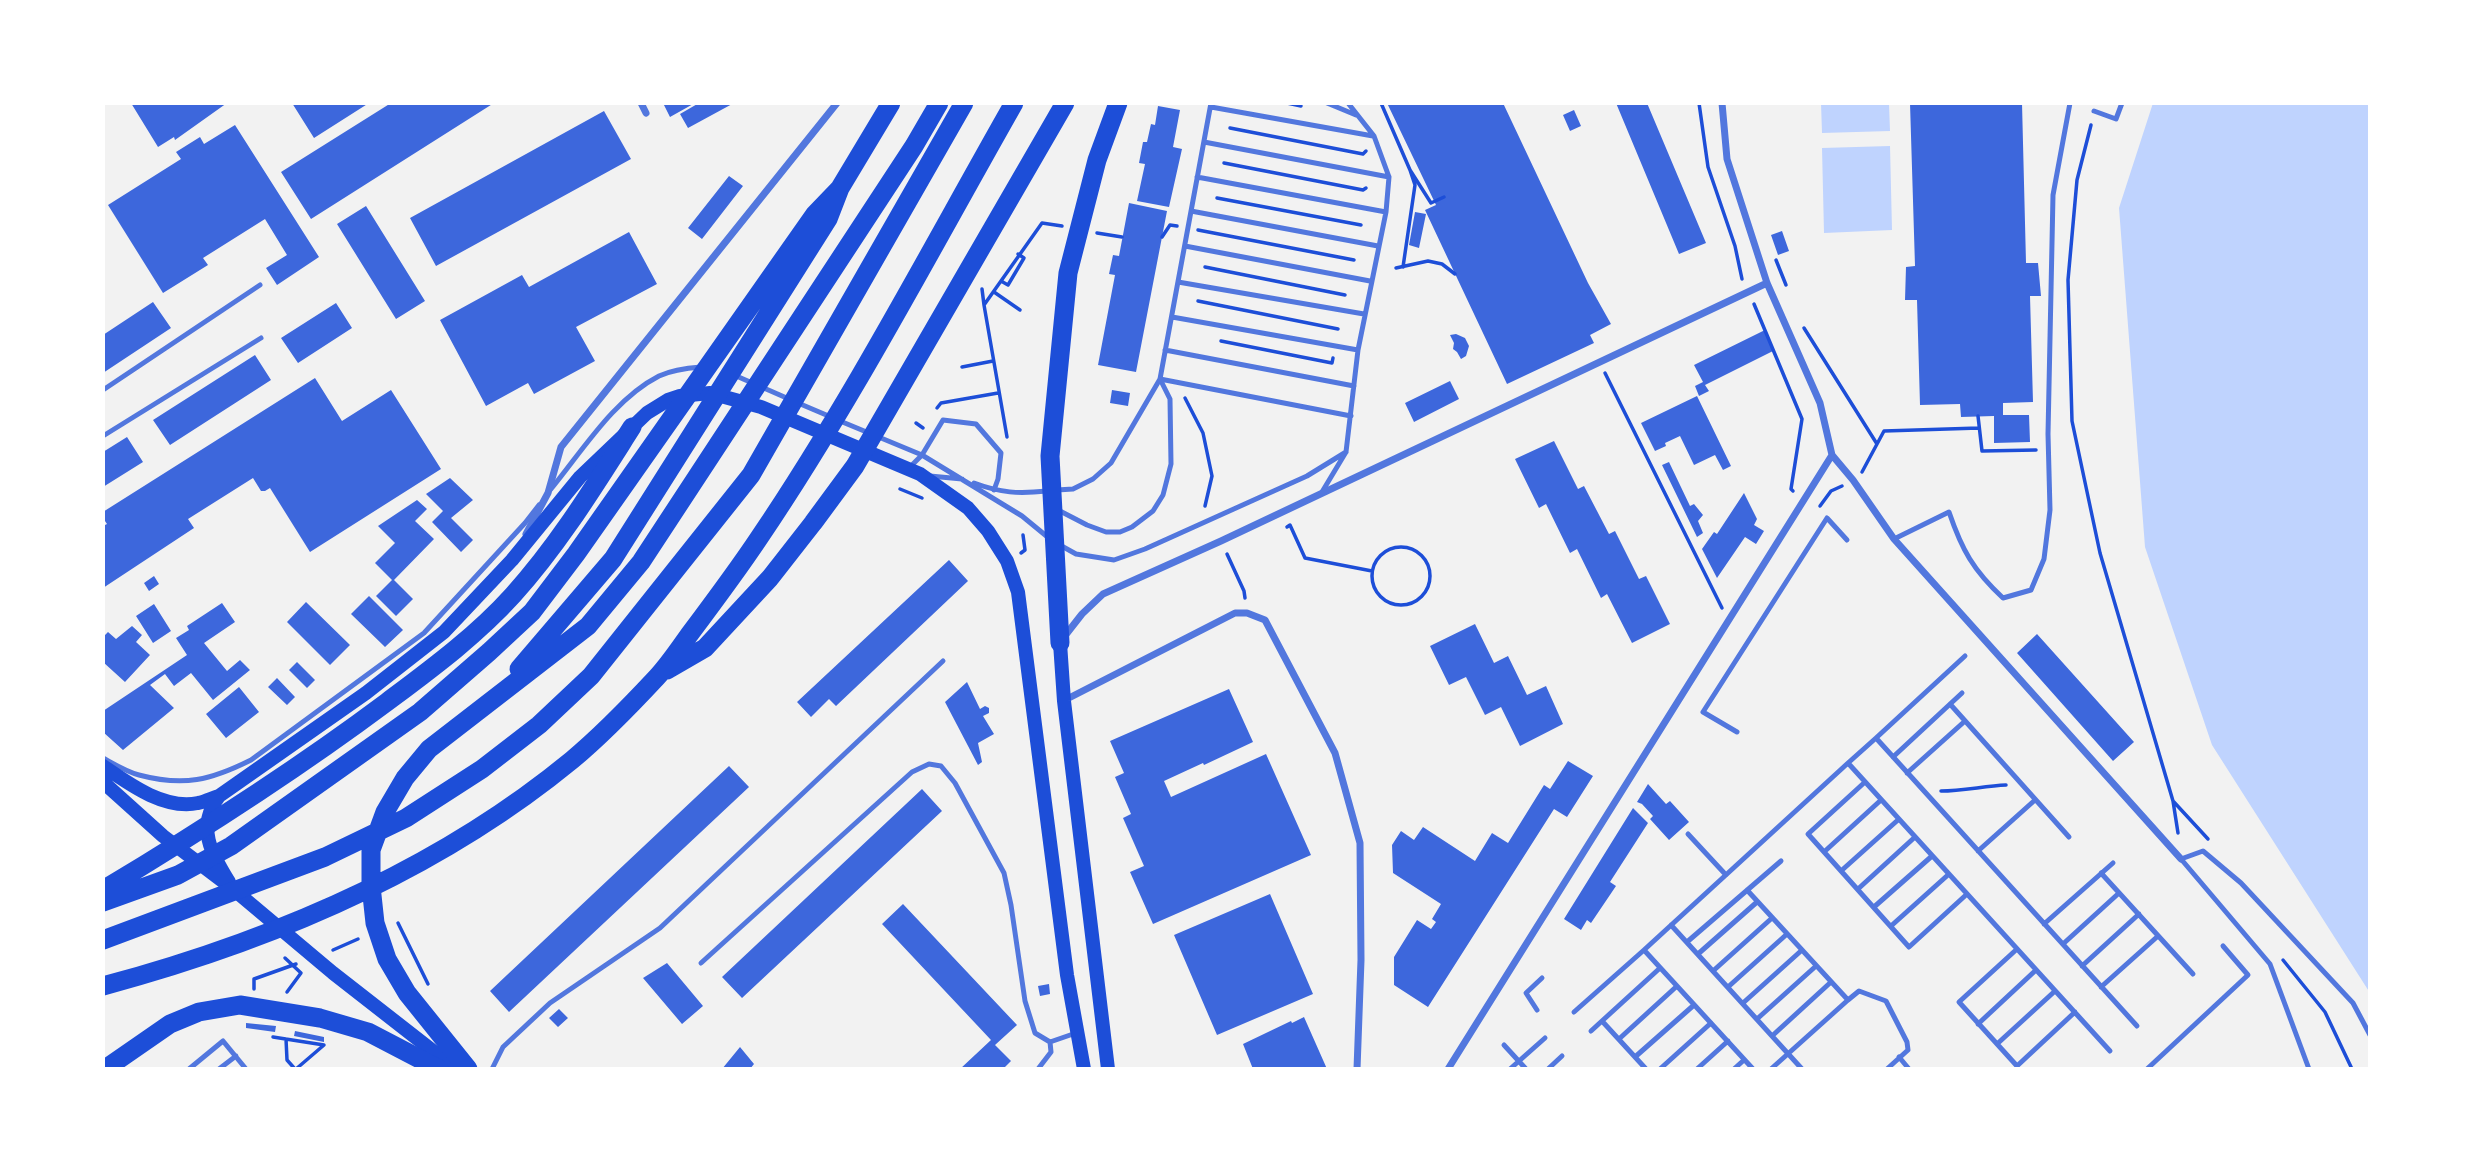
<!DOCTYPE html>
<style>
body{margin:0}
#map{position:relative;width:2473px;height:1172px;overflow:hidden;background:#f2f2f2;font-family:"DejaVu Sans",sans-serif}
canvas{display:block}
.frame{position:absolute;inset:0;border:105px solid #fff;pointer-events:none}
</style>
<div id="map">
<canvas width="2473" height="1172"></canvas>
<div class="frame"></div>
</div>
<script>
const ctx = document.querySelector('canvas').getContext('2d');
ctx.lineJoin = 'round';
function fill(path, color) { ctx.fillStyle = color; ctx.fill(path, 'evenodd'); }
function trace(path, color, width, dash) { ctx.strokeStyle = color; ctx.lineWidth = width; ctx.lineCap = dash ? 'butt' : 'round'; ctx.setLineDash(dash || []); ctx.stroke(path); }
const water = new Path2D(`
 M1821,103h68l1,28 -68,2z
 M2153,103h217v890l-158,-248 -67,-198 -26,-339z
 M1890,146l2,84 -68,3 -2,-85z`);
const building = new Path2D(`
 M131,103h96l-52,37 -1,-3 -16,10z
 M292,103h77l-55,35z
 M391,103h103l-183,116 -30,-47z
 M663,103h32l-25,14z
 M699,103h35l-46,25 -8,-14z
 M1387,103h116l85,180 23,41 -21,11 4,8 -87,41 -82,-174 11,-5z
 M1616,103h31l59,140 -27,11z
 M1910,103h112l4,160h12l3,33h-11l3,106 -30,1v12h26l1,27 -36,1v-27l-33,1 -1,-13 -40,1 -3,-105h-12l1,-33 9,-1z
 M1158,106l22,4 -7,37 9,2 -13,58 -32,-6 8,-37 -6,-1 4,-21h4l4,-18 4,1z
 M1574,110l7,16 -11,5 -7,-16z
 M604,111l27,48 -195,107 -26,-48z
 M235,125l84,132 -42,28 -11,-17 21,-13 -22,-36 -62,39 5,7 -45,28 -55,-88 73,-46 -5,-7 24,-15 4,7z
 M729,176l14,10 -41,53 -14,-11z
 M1129,203l38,8 -31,161 -38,-7 17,-90 -6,-1 4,-19 6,1z
 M366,206l59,95 -29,18 -59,-95z
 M1415,212l11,2 -7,34 -10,-3z
 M1782,231l7,20 -11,4 -7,-20z
 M629,232l28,52 -81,43 19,34 -61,33 -6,-11 -42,23 -46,-86 82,-45 7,12z
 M153,302l18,26 -68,45v-38z
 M336,303l16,25 -54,35 -17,-25z
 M1765,330l8,21 -68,34 4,6 -10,5 -4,-10 8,-4 -9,-17z
 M1456,334l9,4 4,8 -3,10 -5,3 -4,-7 -4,-3 1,-6 -4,-8z
 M255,355l16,25 -101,65 -17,-25z
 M315,378l27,43 49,-31 50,79 -131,83 -40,-64 -5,3h-4l-8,-13 -65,41 6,9 -91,60v-62l4,-2 -4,-6v-6l3,-2z
 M1450,381l9,18 -45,23 -9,-19z
 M1112,390l18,3 -2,13 -18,-3z
 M1697,396l34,70 -8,4 -8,-15 -21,10 -14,-29 -15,7 1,3 -11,5 -14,-28z
 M127,437l16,25 -40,25v-35z
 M1554,441l24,48 6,-3 25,48 6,-3 24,48 7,-3 24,48 -38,19 -25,-49 -6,4 -24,-49 -7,4 -24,-49 -7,4 -24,-49z
 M1669,462l21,44 4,-2 9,11 -5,6 5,12 -6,4 -35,-72z
 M450,478l23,22 -22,18 22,22 -12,12 -29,-30 11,-11 -17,-17z
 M1744,493l13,26 -3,6 10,6 -8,13 -11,-7 -28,41 -15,-29 12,-17 3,2z
 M417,500l10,9 -12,12 19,18 -40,41 19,19 -17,17 -20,-20 16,-16 -17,-17 20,-20 -17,-17z
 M949,560l19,21 -132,125 -7,-7 -18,18 -14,-15z
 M154,576l5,8 -10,7 -5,-8z
 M369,596l34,34 -18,17 -34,-33z
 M306,602l44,43 -20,20 -43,-43z
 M222,603l13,19 -31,21 23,28 13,-11 10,10 -37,30 -22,-27 -17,13 -9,-12 -15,11 24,23 -51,42 -20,-18v-21l84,-56 -11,-17 13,-8 -2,-4z
 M154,604l17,27 -18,12 -17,-27z
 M1475,624l19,39 14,-7 19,39 19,-9 17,38 -43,22 -19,-39 -16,8 -19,-38 -17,8 -19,-39z
 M132,626l10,9 -6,7 14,13 -25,27 -22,-20v-25l5,-5 8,7z
 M2037,634l97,108 -21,19 -96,-108z
 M297,662l18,18 -8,8 -18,-18z
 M277,678l18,19 -8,8 -19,-18z
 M967,682l13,27 5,-3 4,2v5l-6,3 11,18 -16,9 4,19 -4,3 -33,-63z
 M239,687l20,25 -33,26 -20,-24z
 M1229,689l24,53 -49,23 -1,-2 -39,18 7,16 95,-43 45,101 -158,69 -23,-52 14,-6 -21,-48 8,-4 -16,-37 9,-4 -14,-32z
 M1568,761l25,15 -26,41 -13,-8 -126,198 -34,-22v-28l23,-37 14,9 5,-7 -4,-3 9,-15 -48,-31 -1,-28 9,-14 13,9 9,-13 52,34 17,-28 16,10 36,-58 6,4z
 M729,766l20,21 -240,225 -19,-21z
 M1648,784l18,20 4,-3 19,21 -20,18 -19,-21 3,-3 -11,-12 -5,-2z
 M922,789l20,22 -200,187 -20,-21z
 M1633,808l15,15 -38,59 6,4 -25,37 -4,-3 -6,10 -17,-11z
 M1270,894l43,100 -96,41 -43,-100z
 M903,904l114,121 -22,20 16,16 -8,8h-43l31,-29 -109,-116z
 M667,963l36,43 -21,18 -39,-46z
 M1049,984l1,10 -10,2 -2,-10z
 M559,1009l9,9 -10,9 -9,-9z
 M1304,1017l23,52h-74l-10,-25 48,-23 1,2z
 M246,1023l30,3 -1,6 -29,-4z
 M295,1031l29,6v5l-30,-6z
 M740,1047l14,17 -4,5h-28z`);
const path = new Path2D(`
 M1287,103l14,3
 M1381,103l29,67
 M1699,103l9,64 27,79 7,33
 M2091,125l-14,55 -9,100 4,141 28,132 73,248 5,32
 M1230,128l133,26 3,-3
 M1224,163l139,27 3,-2
 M1217,198l144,27
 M1198,230l156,30
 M1097,233l25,4
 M1162,237l8,-12 7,1
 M1776,260l10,25
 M1205,267l140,28
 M1403,267l12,-82 -5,-15 21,33 13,-6
 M1396,268l32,-7 14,3 13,10
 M1001,281l7,4 16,-27 -6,-4
 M982,289l2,16
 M994,292l26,18
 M1198,301l140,28
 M1754,304l48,115 -11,70 2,2
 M1804,328l73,116
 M1221,341l111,22 1,-5
 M962,367l31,-6
 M1605,373l117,235
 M1185,398l18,35 9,43 -7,30
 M937,408l4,-5 57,-10
 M1978,416l4,35 54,-1
 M916,423l7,5
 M1007,437l-23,-132 58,-82 20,3
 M1862,472l22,-41 95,-3
 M900,489l22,9
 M1820,506l11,-15 11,-5
 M1287,527l3,-2 15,33 67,13
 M1372 576a29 29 0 1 1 58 0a29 29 0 1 1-58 0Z
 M1021,553l4,-3 -2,-15
 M1227,554l17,37 1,7
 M1941,791c22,0 43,-5 65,-6
 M2173,801l35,38
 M398,923l30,61
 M333,950l25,-11
 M285,958l16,15 -14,19
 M2283,960l42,52 27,57
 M254,989v-10l42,-15
 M273,1037l51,8 -28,24
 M286,1039l1,21 8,9`);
const service = new Path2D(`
 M1327,103l29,12
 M1211,107l162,29
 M2094,111l22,8 6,-16
 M1204,142l185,35
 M1197,177l189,35
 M1191,211l187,35
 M1185,246l185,35
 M1178,282l186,32
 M1172,317l186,33
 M1165,350l189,36
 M734,375l55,24
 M1160,379l191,37
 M103,390l157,-105
 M798,403l33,14
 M840,421l82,34 100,61 28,23
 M103,436l158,-98
 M909,468l13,-13 21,-35 33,4 25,29 -3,26 -4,11
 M930,476l32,3
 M974,483c27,10 44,11 73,8
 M551,489c32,-39 63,-90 108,-113 13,-6 28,-8 42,-9
 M1057,490l16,-1 20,-10 18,-16 49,-84 51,-276
 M1322,492l24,-40 12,-102 28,-138 3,-35 -15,-41 -26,-33
 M1058,510l29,15 19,7h14l12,-5 21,-16 10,-16 8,-31 -1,-65 -10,-20
 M1894,539l55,-27c13,38 24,58 54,86l28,-8 13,-31 6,-49 -2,-76 5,-239 17,-92
 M1058,544l18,10 38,6 31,-11 162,-73 39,-24
 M1950,704l119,133
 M1737,732l-34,-20 124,-194 20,22
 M1876,738l89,-82
 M1893,757l69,-64
 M103,758c11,6 24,14 36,17 45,12 72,5 112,-15l173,-127 101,-110 14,-18
 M1907,773l58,-52
 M1865,782l-57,52 101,113 58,-53
 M1688,834l38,41
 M1978,851l57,-51
 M1824,852l57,-52
 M1841,871l58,-52
 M2101,873l92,101
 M1858,889l57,-52
 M1747,890l101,110 11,-9 27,10 21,41 1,8 -21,19
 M1874,907l58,-51
 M2044,924l69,-61
 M1671,925l131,144
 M1891,926l58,-52
 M1687,942l94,-81
 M2063,944l56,-51
 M2017,949l-58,53 58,64 58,-54
 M1698,954l59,-52
 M701,963l211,-191 17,-8 12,2 14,17 49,90 7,32 14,96 10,32 15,9 26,-9
 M2082,966l57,-52
 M1713,971l59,-53
 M1728,987l59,-53
 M2101,987l57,-51
 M1743,1003l59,-53
 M1537,1010l-11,-17 16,-15
 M1574,1012l70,-62
 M1757,1019l59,-53
 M1602,1021l44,48
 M1978,1024l58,-54
 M1591,1031l69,-63
 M1772,1036l59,-54
 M1619,1039l58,-53
 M1997,1044l58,-53
 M1504,1045l22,24
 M2110,1051l-262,-288 28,-25 261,288
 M1635,1057l59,-52
 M1899,1057l10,12
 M189,1069l34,-28 23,28
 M219,1069l17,-13
 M492,1069l11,-22 47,-44 110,-75 283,-267
 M1038,1069l13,-17 -1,-10
 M1510,1069l35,-31
 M1548,1069l14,-13
 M1660,1069l51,-46
 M1697,1069l31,-28
 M1734,1069l10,-9
 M1753,1069l-109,-119 204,-187
 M1771,1069l77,-69
 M2147,1069l101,-94 -25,-29
 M2309,1069l-39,-105 -89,-105 22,-8 38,32 112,120 17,32`);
const minor = new Path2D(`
 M641,103l5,10
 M1722,103l5,56 40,124 53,120 12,52 21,25 41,59 287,320
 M526,534l22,-41 13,-46 276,-344
 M1064,637l18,-23 21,-20 118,-53 546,-258
 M1065,700l170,-87h12l18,7 70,133 25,90 1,117 -4,109
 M1448,1069l384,-614`);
const secondary = new Path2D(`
 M1060,643l4,58 44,368
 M103,766c26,18 61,44 95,37 7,-1 14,-5 21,-7l147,-103 78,-61 68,-72 68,-83 67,-64 21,-13 12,-4 30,-3 51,14 159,67 48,34 20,23 19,30 11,31 49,383 17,94
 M103,782l60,54 70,53 100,84 123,96
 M219,796c-23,31 -8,57 10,86`);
const trunk = new Path2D(`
 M1060,643l-10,-187 18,-183 29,-113 21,-57
 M519,669l94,-110 215,-340 12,-31 51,-85
 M667,670l38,-22 65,-70 43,-55 42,-57 210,-363
 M103,890c98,-59 193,-120 284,-188 44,-33 89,-66 126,-107 46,-51 82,-110 119,-168
 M103,902l75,-27 53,-29 189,-134 69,-60 43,-40 44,-58 239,-340 25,-26
 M103,940l222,-83 81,-39 76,-49 57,-44 52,-49 160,-201 213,-372
 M103,986c168,-45 334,-115 469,-226 30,-25 58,-54 85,-83 12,-13 22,-28 32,-42 24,-32 48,-64 70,-97 94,-139 172,-289 255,-435
 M105,1069l65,-45 29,-12 41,-7 80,13 48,14 71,37
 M468,1069l-61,-76 -20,-34 -12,-36 -4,-37v-36l14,-38 20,-34 24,-29 159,-123 53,-64 273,-416 25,-43`);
fill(water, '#bfd3fe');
fill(building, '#3d67dc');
trace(path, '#1d4ed8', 3.5);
trace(service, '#5277de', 5);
trace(minor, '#5277de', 7);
trace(secondary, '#1d4ed8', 14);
trace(trunk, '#1d4ed8', 19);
</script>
